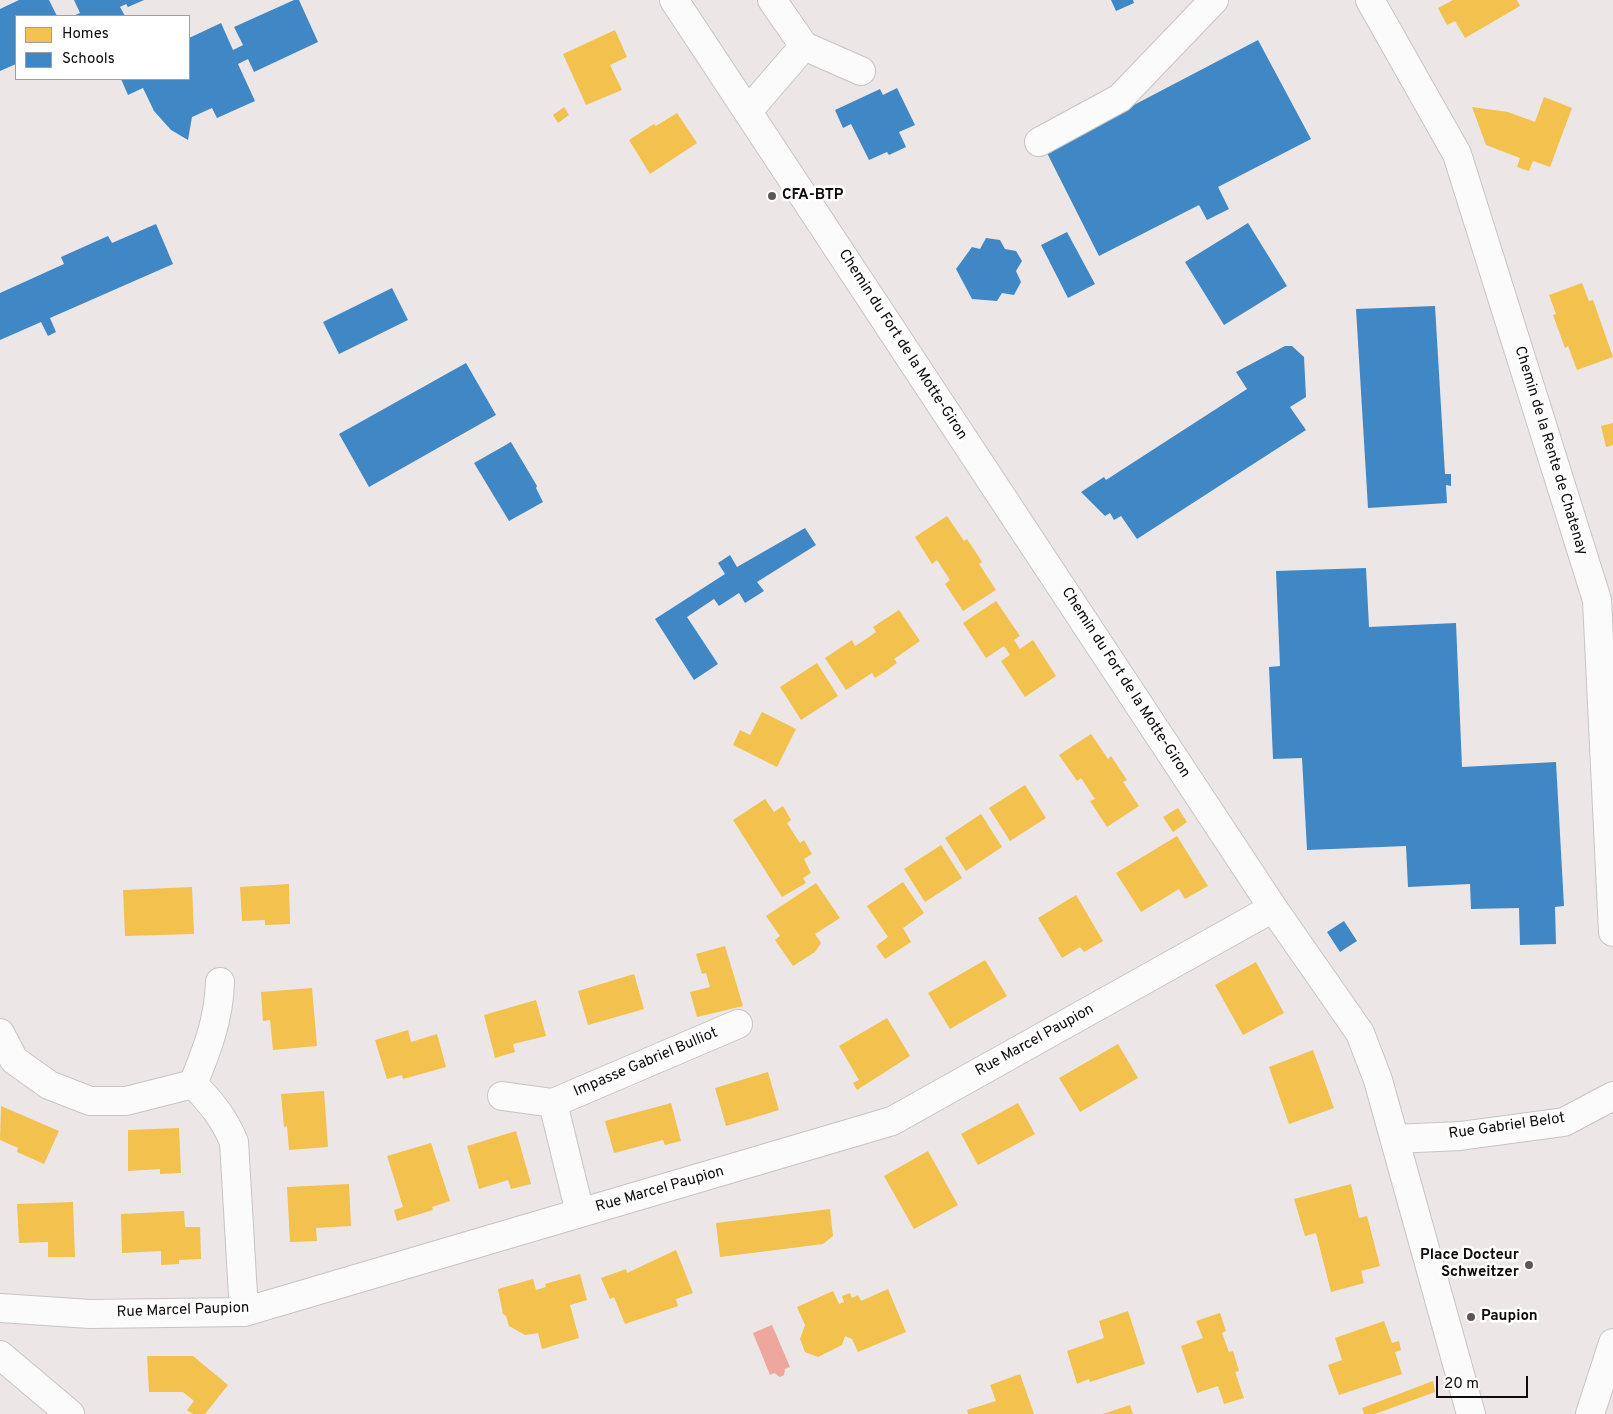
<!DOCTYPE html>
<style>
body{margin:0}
#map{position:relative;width:1613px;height:1414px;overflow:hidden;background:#ece6e6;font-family:Overpass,sans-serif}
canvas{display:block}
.legend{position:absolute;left:15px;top:15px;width:175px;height:65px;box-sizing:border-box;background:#fff;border:1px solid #9f9d9d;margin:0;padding:6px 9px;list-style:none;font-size:15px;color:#0e0b0a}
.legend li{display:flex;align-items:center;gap:10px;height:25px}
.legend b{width:25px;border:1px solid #9f9d9d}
.scale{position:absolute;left:1436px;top:1376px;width:92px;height:22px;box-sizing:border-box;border:2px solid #0e0b0a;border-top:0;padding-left:6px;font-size:15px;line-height:18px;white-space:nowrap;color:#0e0b0a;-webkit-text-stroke:4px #fff;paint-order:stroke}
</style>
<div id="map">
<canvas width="1613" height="1414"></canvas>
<ul class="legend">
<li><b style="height:14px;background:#f2c14e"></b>Homes</li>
<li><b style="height:14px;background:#3f88c5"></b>Schools</li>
</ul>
<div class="scale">20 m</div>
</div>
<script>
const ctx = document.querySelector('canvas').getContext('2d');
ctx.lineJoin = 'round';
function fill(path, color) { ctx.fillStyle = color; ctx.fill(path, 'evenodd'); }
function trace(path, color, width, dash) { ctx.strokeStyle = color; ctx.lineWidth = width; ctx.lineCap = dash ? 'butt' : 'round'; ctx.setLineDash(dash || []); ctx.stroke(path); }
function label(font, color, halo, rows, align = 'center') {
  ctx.font = font + ' Overpass,sans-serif'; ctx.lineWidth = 5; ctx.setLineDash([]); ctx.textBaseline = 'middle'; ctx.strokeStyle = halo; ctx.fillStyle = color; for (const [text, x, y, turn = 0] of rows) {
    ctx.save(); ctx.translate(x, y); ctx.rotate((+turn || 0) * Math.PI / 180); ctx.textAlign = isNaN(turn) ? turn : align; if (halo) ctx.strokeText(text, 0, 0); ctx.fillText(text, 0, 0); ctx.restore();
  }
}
const water = new Path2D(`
 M772,1325l18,42 -5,2 -1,6 -4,2 -6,-4 -4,2 -17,-42z`);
const homes = new Path2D(`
 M1453,0h64l3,6 -55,32 -10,-17 -8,4 -9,-17z
 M615,30l12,27 -17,8 12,25 -36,15 -23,-51z
 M1544,97l28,11 -22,59 -17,-6 -4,10 -12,-4 3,-9 -34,-13 -14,-38 36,5 27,10z
 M564,107l5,8 -11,8 -5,-8z
 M677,113l20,30 -47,31 -21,-34 25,-16 2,2z
 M1582,283l7,18 4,-1 20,57 -36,13 -9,-24 -3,2 -12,-33 3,-1 -7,-19z
 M1613,423v22l-7,2 -5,-21z
 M947,516l17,25 3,-2 8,12 7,11 -3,2 17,26 -33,21 -18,-27 5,-4 -13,-20 -5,4 -17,-27z
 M996,601l24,35 -6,4 6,9 13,-9 23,36 -31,21 -24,-36 9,-6 -6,-9 -18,12 -23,-35z
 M899,610l21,31 -26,18 3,4 -11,8 -11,7 -3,-5 -26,17 -21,-32 27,-18 3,6 11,-7 10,-7 -3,-5z
 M817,663l21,33 -37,24 -21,-33z
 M762,712l34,17 -19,38 -44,-22 7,-15 10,5z
 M1091,734l17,25 3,-3 16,24 -4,2 16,24 -32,21 -17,-26 5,-2 -14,-21 -4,3 -18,-26z
 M1025,785l21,33 -36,23 -21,-33z
 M765,799l9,13 9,-6 8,14 -4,3 7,11 6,9 4,-3 8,14 -8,5 7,14 -8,5 3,5 -24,14 -49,-77z
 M1178,808l9,14 -14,10 -10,-15z
 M981,814l21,33 -36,24 -21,-33z
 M1177,836l31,50 -23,13 -6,-10 -38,23 -25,-39z
 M941,845l21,33 -37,24 -21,-33z
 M903,882l21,31 -21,15 8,14 -26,17 -9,-13 12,-9 -21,-31z
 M816,883l24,35 -25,16 6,9 -6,9 -22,14 -18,-26 5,-4 -14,-20z
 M289,884l1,40 -25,1v-5l-23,1 -2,-34z
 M192,887l2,47 -69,2 -2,-46z
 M1076,895l27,46 -19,11 -4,-5 -18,11 -24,-40z
 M725,946l18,60 -46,11 -7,-25 20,-5 -4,-14 -4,1 -6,-20z
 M985,960l22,36 -57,33 -22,-36z
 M1256,962l28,51 -41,22 -28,-50z
 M634,974l10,35 -56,16 -10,-34z
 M312,988l5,58 -44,4 -3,-30 -7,1 -2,-29z
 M536,1000l10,36 -33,8 2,8 -20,6 -11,-43z
 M887,1018l23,38 -53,34 -4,-7 6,-3 -20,-34z
 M408,1030l3,12 26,-8 9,33 -43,12 -1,-4 -15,4 -12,-39z
 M1118,1044l20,34 -58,34 -21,-34z
 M1313,1050l21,58 -45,16 -20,-57z
 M768,1072l11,38 -53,16 -11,-38z
 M324,1091l4,56 -39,3 -2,-24 -3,1 -3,-33z
 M671,1103l10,38 -16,4 -2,-5 -49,13 -9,-32z
 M1018,1103l17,31 -57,31 -17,-31z
 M1,1106l58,25 -15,33 -27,-12 1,-4 -18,-8z
 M179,1128l2,45 -21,1v-5l-32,2v-41z
 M516,1131l15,53 -20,5 -3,-9 -29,9 -12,-43z
 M431,1143l19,58 -18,6 1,3 -36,11 -3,-11 9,-3 -16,-51z
 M928,1151l30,54 -44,24 -30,-53z
 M349,1184l2,42 -35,2 1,13 -27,1 -3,-55z
 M1351,1184l8,34 8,-2 13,50 -19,5 3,12 -33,9 -15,-59 -11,3 -11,-37z
 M73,1202l2,55h-27v-15l-29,1 -2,-39z
 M830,1209l3,27 -10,8 -103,13 -4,-34z
 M184,1211l1,16h15l1,32 -22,1v4l-18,1v-14l-39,2 -1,-39z
 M676,1250l17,43 -17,6 2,7 -53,18 -11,-27 -4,2 -9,-21 25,-9 1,4z
 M580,1274l7,26 -17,5 9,33 -37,11 -4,-16 -13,2 -16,-9 -3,-10 -3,-2 -5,-25 35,-10 3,11 10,-3 -1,-3z
 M888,1289l18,43 -48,20 -6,-13 -7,-3 -3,9 -24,12 -13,-5 -5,-13 5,-14 -8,-18 36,-16 6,13 5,-2 -2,-6 8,-3 2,5 6,-3 3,6z
 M1128,1311l17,53 -55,18 -1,-3 -12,5 -10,-33 37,-13 -5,-17z
 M1220,1313l6,18 -4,2 7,19 4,-1 6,20 -4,1 9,26 -20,6 -6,-18 -21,7 -16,-47 22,-8 -7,-17z
 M1384,1321l8,22 7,-2 2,9 -6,2 7,22 -63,21 -11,-30 14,-5 -7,-22z
 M147,1356h46l35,29 -23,29h-12l-6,-4 7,-9 -11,-9h-34z
 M1020,1374l14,40h-66l-1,-4 29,-9 -6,-16z
 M1433,1381l2,11 -60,22h-11l-2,-6z
 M1130,1405l3,9h-30z`);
const schools = new Path2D(`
 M19,0h30l8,16h-41v48l-16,7v-62z
 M74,0h70l-16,7 -2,-3 -6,3 5,9h-52l7,-3z
 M294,0h5l19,42 -64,30 -6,-13 -10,5 17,37 -38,17 -5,-10 -20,9 -4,23 -17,-10 -17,-19 -11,-23 -15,7 -7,-16h68v-41l32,-15 12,27 10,-5 -9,-18z
 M1111,0h22l1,3 -18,8z
 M1258,40l53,99 -93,48 11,22 -22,11 -8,-15 -100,51 -53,-105z
 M897,88l18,37 -16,7 7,15 -17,8 -2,-3 -18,8 -18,-36 -8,4 -8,-18 45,-21 3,6z
 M1248,223l39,63 -63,39 -39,-63z
 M156,224l17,40 -123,54 6,14 -8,4 -7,-14 -41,18v-47l64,-29 -3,-7 47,-21 4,7z
 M1067,232l28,52 -27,14 -27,-53z
 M986,238l14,2 5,9 11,2 6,10 -6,10 5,11 -7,13 -12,-2 -5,8 -25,-2 -16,-30 16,-22 8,2z
 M392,288l16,32 -69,34 -16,-32z
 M1435,306l10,168h6v12l-5,-1 1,18 -79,5 -12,-199z
 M1285,346h7l12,11 2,40 -16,10 16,23 -169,109 -16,-23 -7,4 -4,-7 -5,3 -24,-24 23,-15 2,3 141,-91 -11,-17z
 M466,363l30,52 -127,72 -30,-53z
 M511,442l26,44 -1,2 7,14 -34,19 -35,-58z
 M805,528l11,17 -59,37 7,9 -19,12 -6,-10 -20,13 -5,-7 -27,18 31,47 -24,16 -39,-61 70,-45 -7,-11 12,-8 7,12z
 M1366,568l3,59 87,-4 6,144 94,-5 8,144 -9,1 1,37 -36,1 -1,-37 -48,1 -1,-25 -62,3 -2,-41 -99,4 -5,-92 -29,1 -4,-92 11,-1 -4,-95z
 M1344,921l13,20 -17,11 -13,-20z`);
const minor = new Path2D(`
 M674,0l599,908 87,125 18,47 93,334
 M1370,0l87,154 140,446 16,332
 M804,46l57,25
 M748,111l56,-65 -32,-46
 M1039,142l81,-44 94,-98
 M0,1033l14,27 35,25 41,16h36l67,-17
 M193,1084c18,18 31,34 41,58l10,170
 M193,1084c14,-34 26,-65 27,-102
 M502,1096l51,7
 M1395,1139l65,-3 104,-14 49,-26
 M580,1213l-27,-110 185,-79
 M0,1308l90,6 154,-2 648,-191 381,-213
 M0,1355l70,59
 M1590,1414l23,-71`);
const markers = [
 [772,196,5,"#5c5857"],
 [1529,1265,5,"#5c5857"],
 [1471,1317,5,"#5c5857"]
];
const poiNames = [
 ["CFA-BTP",782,196],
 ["Place Docteur",1519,1256,"right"],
 ["Schweitzer",1519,1273,"right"],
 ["Paupion",1481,1317]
];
const streetNames = [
 ["Chemin du Fort de la Motte-Giron",902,345,57],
 ["Chemin de la Rente de Chatenay",1550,451,73],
 ["Chemin du Fort de la Motte-Giron",1125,683,57],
 ["Rue Marcel Paupion",1035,1041,-29],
 ["Impasse Gabriel Bulliot",646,1063,-23],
 ["Rue Gabriel Belot",1507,1127,-8],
 ["Rue Marcel Paupion",660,1190,-16],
 ["Rue Marcel Paupion",183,1311,-2]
];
fill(water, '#eda79c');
fill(homes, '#f2c14e');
fill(schools, '#3f88c5');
trace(minor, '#c8c4c4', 30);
trace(minor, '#fcfbfb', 28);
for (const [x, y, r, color] of markers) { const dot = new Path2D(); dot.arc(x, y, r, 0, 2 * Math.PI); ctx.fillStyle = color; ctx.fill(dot); trace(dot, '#fff', 2); }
label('bold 15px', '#0e0b0a', '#fff', poiNames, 'left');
label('15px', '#0e0b0a', '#fff', streetNames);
</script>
